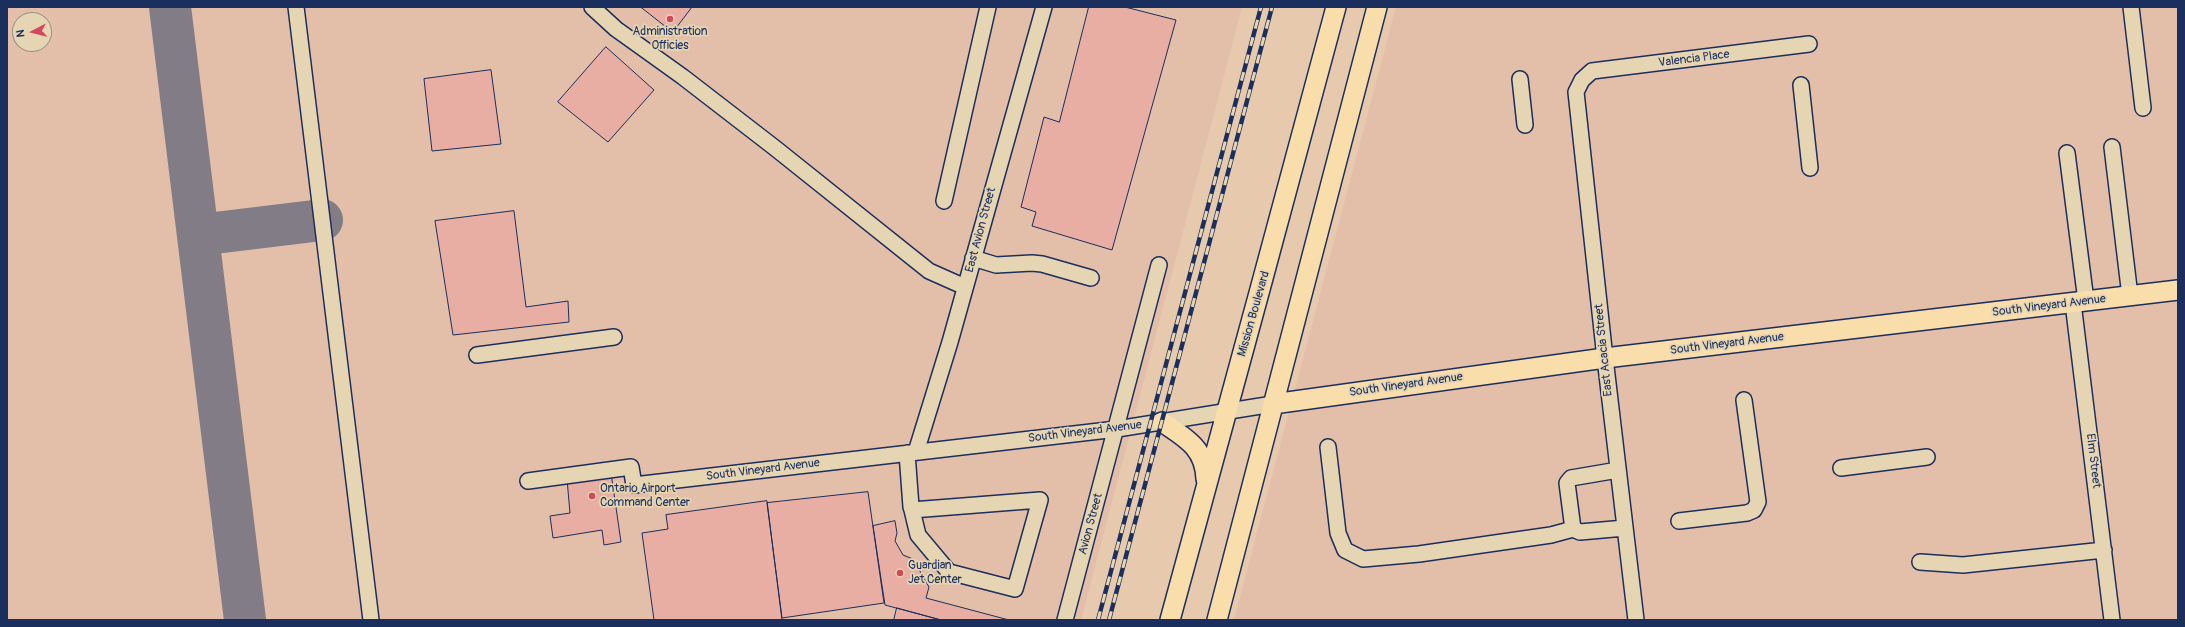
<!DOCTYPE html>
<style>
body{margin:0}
#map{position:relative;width:2185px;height:627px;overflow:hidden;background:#e7c9ae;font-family:Pangolin,sans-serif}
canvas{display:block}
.frame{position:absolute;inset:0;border:8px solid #1b2f5e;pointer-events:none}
.north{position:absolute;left:12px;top:12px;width:40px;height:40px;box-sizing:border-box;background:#e6d5b2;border:1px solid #959390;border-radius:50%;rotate:263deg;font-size:11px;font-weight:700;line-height:16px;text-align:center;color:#1b2f5e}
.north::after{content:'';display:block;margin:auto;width:14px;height:18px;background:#d1495b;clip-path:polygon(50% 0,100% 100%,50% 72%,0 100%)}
</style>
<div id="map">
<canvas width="2185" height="627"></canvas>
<div class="frame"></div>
<div class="north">N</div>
</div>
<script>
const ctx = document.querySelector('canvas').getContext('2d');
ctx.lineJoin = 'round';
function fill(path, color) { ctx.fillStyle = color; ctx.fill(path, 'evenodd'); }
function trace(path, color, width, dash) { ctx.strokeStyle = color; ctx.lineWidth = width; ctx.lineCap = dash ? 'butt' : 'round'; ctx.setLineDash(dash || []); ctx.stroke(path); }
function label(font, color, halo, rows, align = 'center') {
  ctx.font = font + ' Pangolin,sans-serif'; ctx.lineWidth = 3.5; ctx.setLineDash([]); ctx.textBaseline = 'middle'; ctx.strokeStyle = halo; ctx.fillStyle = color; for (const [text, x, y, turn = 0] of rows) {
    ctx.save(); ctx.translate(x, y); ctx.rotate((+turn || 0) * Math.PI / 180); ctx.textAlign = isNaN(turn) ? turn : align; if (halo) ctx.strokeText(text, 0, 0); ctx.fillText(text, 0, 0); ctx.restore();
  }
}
const built = new Path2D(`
 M7,7h1235l-161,613h-1074zM20,20h24v24h-24z
 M1396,7h782v613h-944z`);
const taxiway = new Path2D(`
 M170,7l75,613
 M198,235l124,-15`);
const building = new Path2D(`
 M641,7h51l-19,25z
 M1089,7h36l51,13 -64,230 -80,-24 4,-14 -15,-5 23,-90 15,5z
 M606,47l48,43 -46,52 -50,-40z
 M491,70l10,74 -69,7 -8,-72z
 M514,211l12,96 42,-6 1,21 -116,13 -18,-114z
 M611,473l10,69 -17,3 -2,-15 -49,8 -3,-22 20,-3 -3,-34z
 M868,492l16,111 -102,15 -15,-115z
 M767,501l15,119h-128l-12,-87 26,-4 -2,-14z
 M895,521l2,12 -2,8 8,14 10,4 16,28 -3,11 83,22h-68l-56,-15 -12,-79z
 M897,608l44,12h-47z`);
const minor = new Path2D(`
 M296,7l75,613
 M592,7l24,22 67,48 92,71 154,123 36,16
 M2131,7l12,101
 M1520,79l5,46
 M1801,85l9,83
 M2112,147l18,149
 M2067,153l19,148
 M944,201l44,-194
 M973,258l23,7 36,-2 10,1 49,14
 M2073,303l39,317
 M477,355l137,-18
 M1328,447l10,86 7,17 18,9 56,-5 132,-19 22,-6
 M916,452l34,-110 94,-335
 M907,453l4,54 1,3 6,25 31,37 66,17 25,-89 -128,10
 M1841,468l86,-11
 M1618,470l-47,8 -4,5 6,46 7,3 45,-4
 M528,481l103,-14 3,18 483,-56 156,-25
 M1679,521l68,-8 7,-3 4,-8 -14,-102
 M1920,562l43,3 141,-15
 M1065,620l94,-355
 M1636,620l-31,-262 -29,-266 6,-12 10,-9 217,-27`);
const major = new Path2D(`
 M1273,404l332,-46 573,-68
 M1162,422c24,16 43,26 44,57
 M1170,620c55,-205 112,-408 166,-613
 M1217,620l160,-613`);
const rail = new Path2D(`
 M1098,620l163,-613
 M1109,620l163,-613`);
const markers = [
 [670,19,4,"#d1495b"],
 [592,496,4,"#d1495b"],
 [900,573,4,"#d1495b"]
];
const poiNames = [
 ["Administration",670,32,"center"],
 ["Officies",670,46,"center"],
 ["Ontario Airport",600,489],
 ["Command Center",600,503],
 ["Guardian",908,566],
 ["Jet Center",908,580]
];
const streetNames = [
 ["Valencia Place",1694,59,-7],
 ["East Avion Street",981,230,-75],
 ["South Vineyard Avenue",2049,306,-7],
 ["Mission Boulevard",1254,314,-74],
 ["South Vineyard Avenue",1727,344,-7],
 ["East Acacia Street",1604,350,-96],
 ["South Vineyard Avenue",1406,385,-8],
 ["South Vineyard Avenue",1085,432,-7],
 ["Elm Street",2093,461,83],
 ["South Vineyard Avenue",763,470,-7],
 ["Avion Street",1091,524,-75]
];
fill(built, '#e3bea9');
trace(taxiway, '#817c86', 42);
fill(building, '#e8aea4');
trace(building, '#1b2f5e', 1);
trace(minor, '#1b2f5e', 18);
trace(major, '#1b2f5e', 22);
trace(minor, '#e6d5b2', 15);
trace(major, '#f9ddab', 19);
trace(rail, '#1b2f5e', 4.5);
trace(rail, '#e6d5b2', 3, [9]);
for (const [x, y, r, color] of markers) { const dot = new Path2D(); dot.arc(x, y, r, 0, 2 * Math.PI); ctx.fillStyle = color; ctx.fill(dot); trace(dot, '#e6d5b2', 1.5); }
label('12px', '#1b2f5e', '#e6d5b2', poiNames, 'left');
label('12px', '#1b2f5e', '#e6d5b2', streetNames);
</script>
